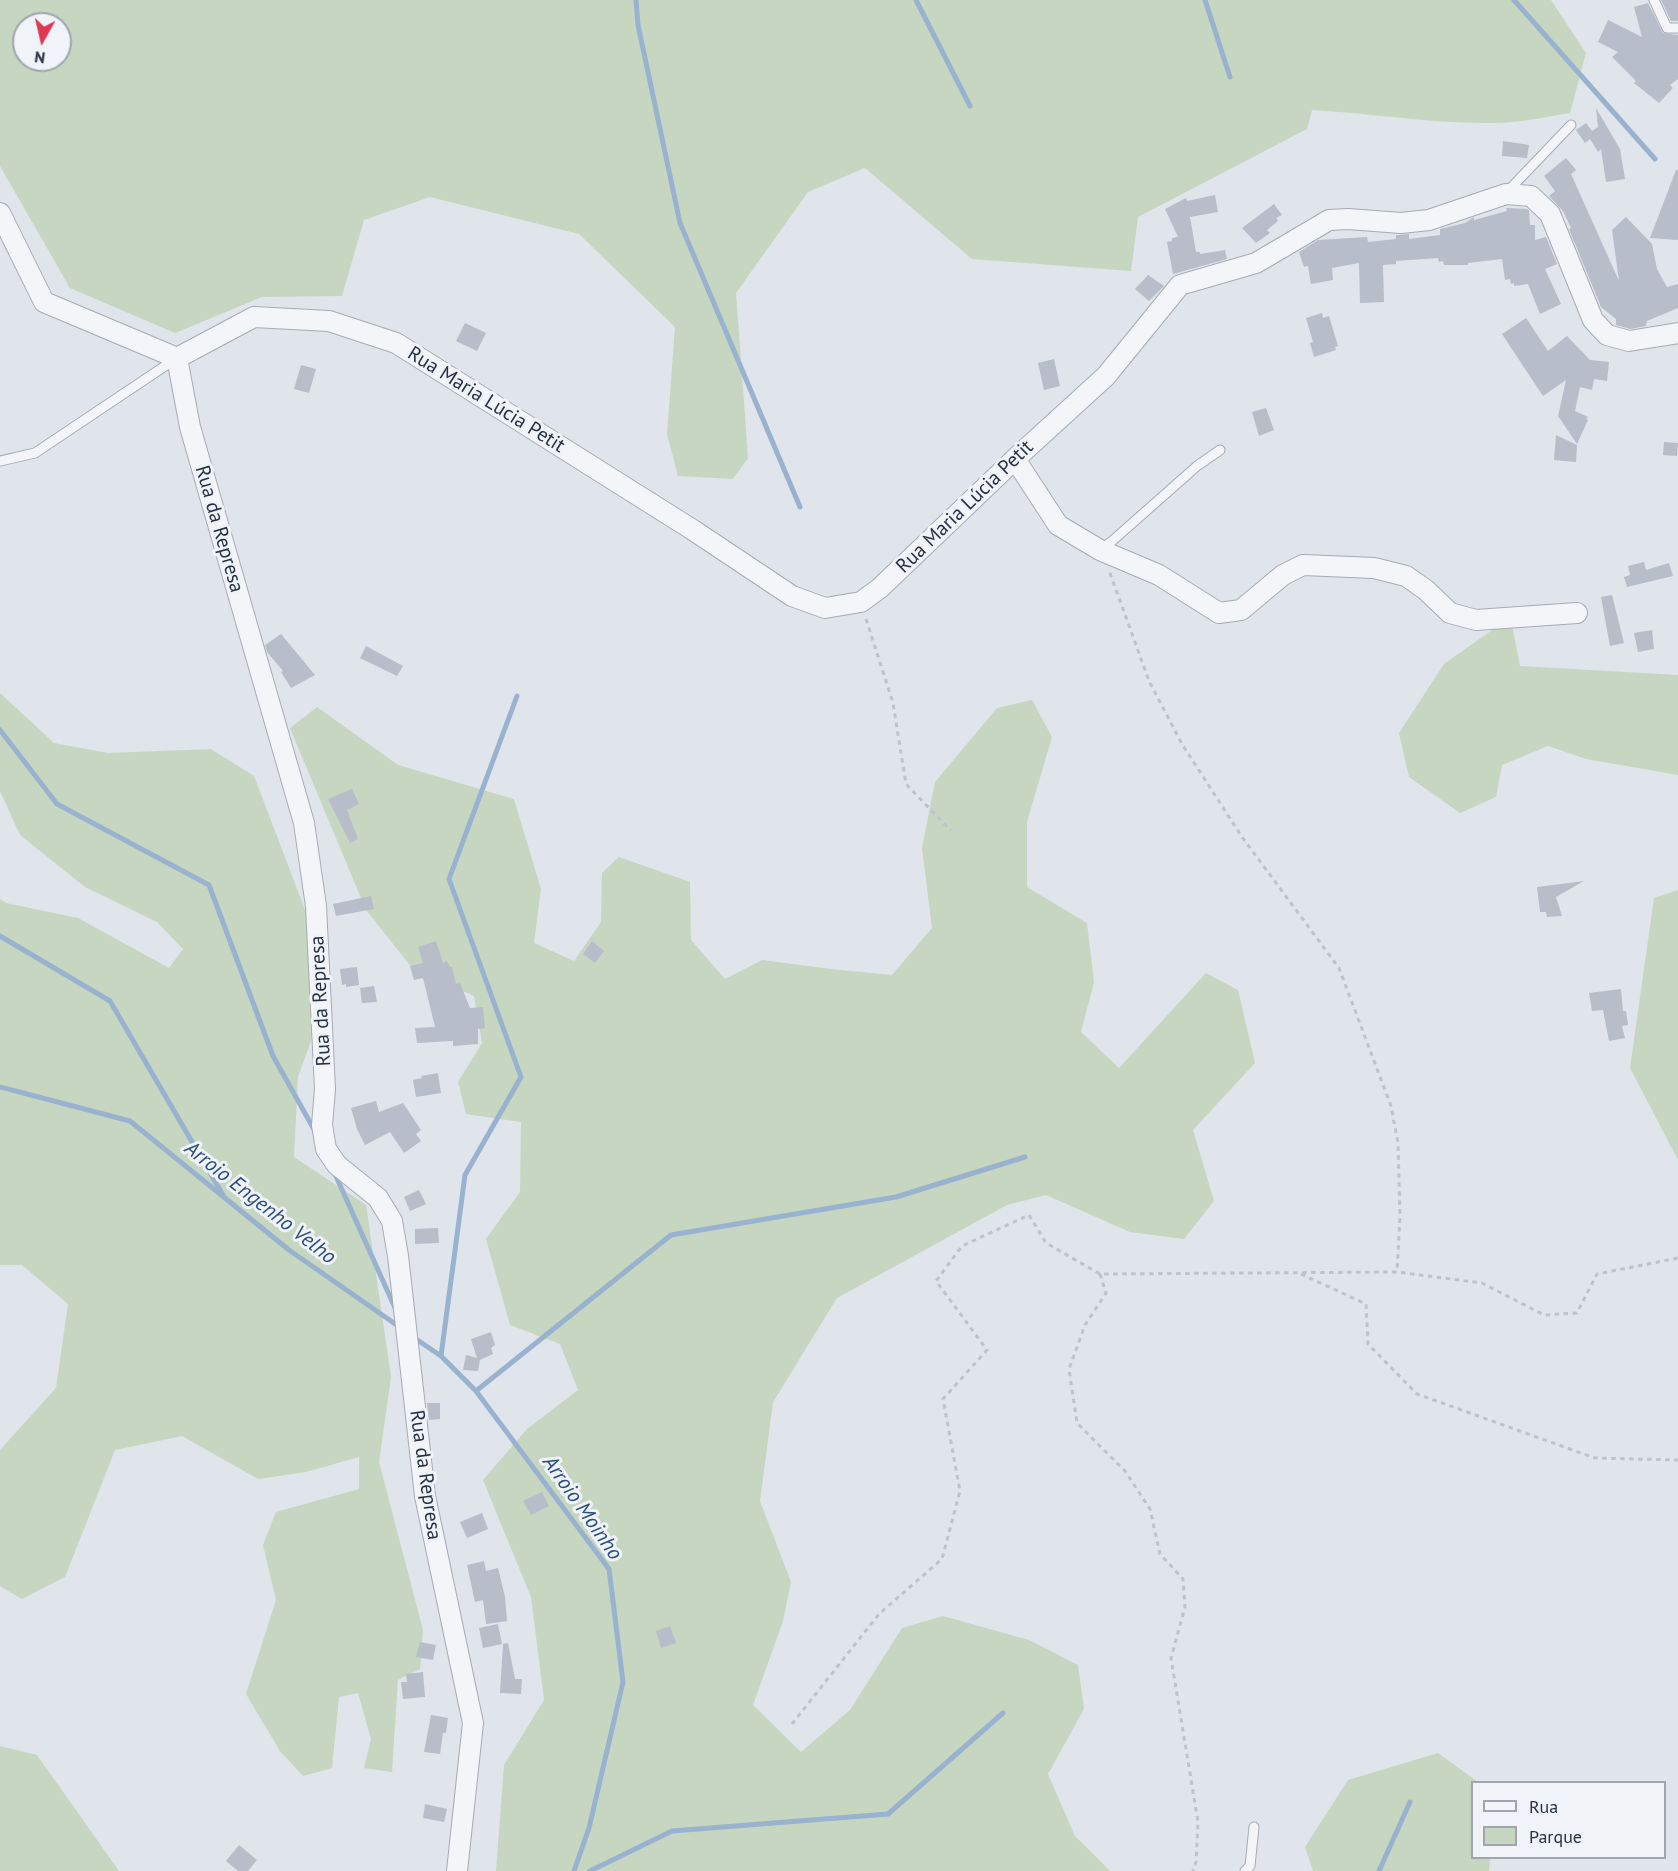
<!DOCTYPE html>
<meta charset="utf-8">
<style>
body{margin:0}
#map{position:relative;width:1678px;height:1871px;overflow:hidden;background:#e0e4eb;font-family:"PT Sans",sans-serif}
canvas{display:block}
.legend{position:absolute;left:1471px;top:1781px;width:195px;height:78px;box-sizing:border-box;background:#f0f3f8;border:2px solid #a0a5b0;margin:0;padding:8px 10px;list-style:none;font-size:18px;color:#273144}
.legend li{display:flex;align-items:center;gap:12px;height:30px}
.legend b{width:30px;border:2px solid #a0a5b0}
.north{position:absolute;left:12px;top:12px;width:60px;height:60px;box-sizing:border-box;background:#f0f3f8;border:2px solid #a0a5b0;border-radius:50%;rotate:188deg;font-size:16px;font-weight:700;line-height:24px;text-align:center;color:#273144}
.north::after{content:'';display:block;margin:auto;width:21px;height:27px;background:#dd3950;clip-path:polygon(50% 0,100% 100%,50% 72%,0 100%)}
</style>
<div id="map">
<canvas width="1678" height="1871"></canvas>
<ul class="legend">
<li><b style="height:8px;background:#f4f5f9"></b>Rua</li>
<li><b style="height:16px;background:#c6d6c1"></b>Parque</li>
</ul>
<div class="north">N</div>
</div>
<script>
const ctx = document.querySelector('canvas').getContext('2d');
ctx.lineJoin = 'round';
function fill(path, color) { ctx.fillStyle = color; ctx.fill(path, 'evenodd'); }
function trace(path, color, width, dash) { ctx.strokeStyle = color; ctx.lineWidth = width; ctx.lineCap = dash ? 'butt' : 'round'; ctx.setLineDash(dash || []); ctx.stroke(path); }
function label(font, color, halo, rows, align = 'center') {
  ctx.font = font + ' "PT Sans",sans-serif'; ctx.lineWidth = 6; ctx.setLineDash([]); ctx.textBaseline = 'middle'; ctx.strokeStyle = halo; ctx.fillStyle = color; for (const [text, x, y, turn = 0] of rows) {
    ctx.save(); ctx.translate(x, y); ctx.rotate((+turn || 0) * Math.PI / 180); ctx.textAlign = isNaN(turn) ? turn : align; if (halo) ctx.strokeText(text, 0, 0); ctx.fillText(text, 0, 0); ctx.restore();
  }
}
const green = new Path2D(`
 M0,0h1551l35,53 -16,60c-25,4 -52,10 -78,10 -60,1 -120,-10 -180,-13l-5,19 -169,88 -7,54 -159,-12 -107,-91 -57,24 -72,101 12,165 -15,21 -55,-3 -11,-42 8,-107 -96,-93 -149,-37 -66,23 -22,76 -80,1 -87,36 -105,-45 -70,-122zM24,24h36v36h-36z
 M1512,625l8,41 158,9v100l-92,-16 -38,-13 -46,19 -6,32 -36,16 -51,-36 -10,-44 45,-69 54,-38z
 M0,693l54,50 54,10 103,-4 43,27 56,147 11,90 -23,64 -4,80 72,48 25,172 -12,85 44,168 -3,39 -22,11 -6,92 -28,-4 7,-29 -13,-46 -19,4 -7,71 -29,8 -23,-25 -34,-57 30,-94 -13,-55 13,-33 83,-23v-32l-53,15 -48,7 -76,-43 -67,14 -50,127 -43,22 -22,-13v-136l56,-62 12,-84 -46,-39h-22v-366l6,4 72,15 91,50 14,-19 -26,-27 -72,-35 -65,-52 -20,-44z
 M1032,700l20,37 -25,85v65l60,36 7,59 -13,50 38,36 87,-95 32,17 17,73 -62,67 21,71 -30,38 -54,-7 -84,-37 -39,10 -170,93 -64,104 -13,99 31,81 -8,39 -30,84 48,47 49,-42 52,-82 41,-12 86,24 49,25 6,44 -36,65 27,62 35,35h-614l8,-106 40,-65 -13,-103 -48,-117 44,-51 51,-39 -18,-46 -50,-19 -24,-86 34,-47 1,-70 -55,-8 -8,-32 24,-39 -8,-47 -61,-27 -47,-59 -76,-182 27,-21 81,58 116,34 27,90 -7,54 40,18 27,-39 1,-49 17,-16 71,25 1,58 34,39 37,-19 69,9 61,6 40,-47 -10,-80 13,-66 62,-74z
 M1678,890v270l-48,-92 24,-170z
 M0,1746l37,9 82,116h-119z
 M1438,1753l40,29h-6v76h18l-1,13h-176l-8,-24 43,-67z`);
const stream = new Path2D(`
 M636,0l2,25 42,198 120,284
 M916,0l54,106
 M1205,0l25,77
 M1514,0l141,159
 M0,730l57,74 152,81 64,171 43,77
 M0,936l110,65 113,194
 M0,1087l130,34 159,129 112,78
 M335,1174l61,136
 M413,1337l28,19 35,35 133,178 14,113 -34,146 -15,43
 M441,1356l24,-181 56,-98 -72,-198 68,-183
 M476,1391l195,-156 225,-38 129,-40
 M590,1871l82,-40 216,-17 115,-101
 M1379,1871l31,-69`);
const building = new Path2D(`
 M1661,0h17v21h-7z
 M1648,3l15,30 15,2v44l-8,6 3,3 -14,15 -25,-20 2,-2 -24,-24 6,-5 -20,-10 10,-22 34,17 -8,-30z
 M1596,108l24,41 5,30 -19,3 -5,-33 -3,3 -8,-13 -5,4 -9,-13 10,-7 6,8 6,-4z
 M1503,141l26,4 -2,13 -25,-2z
 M1566,158l10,12 -5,4 48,107 -7,-51 14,-13 26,27 5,25 10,18 11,-3v24l-31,13 -1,5 -16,3 -14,-4v-6l-15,-12 -32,-78 2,-1 -8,-17 -14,-15 6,-5 -11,-15z
 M1676,170h2v70l-28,-2z
 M1215,195l3,17 -28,5 6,35h4v2l25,-4 2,9 -54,15 -6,-32 5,-1v-3l6,-1 -13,-28 21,-11 1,3z
 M1274,204l8,11 -6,3 2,3 -11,9 3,3 -14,10 -14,-15z
 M1506,208l21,1 2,2 1,14h5v15l11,-3 11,27 -12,5 16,35 -21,10 -12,-30 -14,2v-3l-3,1 -1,-5 -5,1 -3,-21 -34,4v2h-24l-1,-4 -4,1 -1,-4 -42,3v3l-13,1 1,37 -24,1 -1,-40 -27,5 1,12 -22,4 -3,-18 -4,1 -5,-15 19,-12 49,-3 1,5 28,-3v-4h3l10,-1v5l31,-4v-6l25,-6 9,-6v3l33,-9z
 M1148,275l16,11 -15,15 -14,-12z
 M1322,313l1,5 6,-2 9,30 -3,1 1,3 -22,7 -4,-14 3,-1 -7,-24z
 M1526,318l22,33 19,-15 23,24 19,2 -2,19 -13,-2 -2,11 -12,-3 -5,24 13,6 -2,2 2,1 -11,24 -19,-28 8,-36 -23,16 -41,-62z
 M465,323l21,10 -9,18 -21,-10z
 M1054,359l6,27 -16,4 -6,-27z
 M301,365l15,4 -7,24 -15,-4z
 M1266,408l8,22 -15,6 -7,-24z
 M1556,435l21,10 -1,17 -22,-2z
 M1664,442l14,1 -1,13 -14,-1z
 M1644,562l2,8 23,-7 4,13 -46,11 -3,-10 6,-2 -2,-9z
 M1612,595l12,48 -14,3 -9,-49z
 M1652,630l2,19 -16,3 -4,-19z
 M281,634l34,41 -24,13 -10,-16 2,-1 -16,-19 -2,-7z
 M366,646l37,20 -6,10 -37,-18z
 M352,789l7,15 -12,6 11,29 -8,4 -22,-44z
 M1584,881l-28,16 6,19 -15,1 -1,-5h-6l-3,-25z
 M371,896l3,13 -38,7 -3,-12z
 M436,941l7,22 4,-2 3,6h2l4,17 4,-1 10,25 13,-1 2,21 -7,1v15l-25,2v-5l-36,2 -2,-15 20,-1 -12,-49 -9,2 -4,-14 13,-3 -5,-16z
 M592,941l12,10 -9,12 -12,-9z
 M357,967l2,18 -13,2v-3l-4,1 -2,-16z
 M374,986l3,16 -15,1 -2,-15z
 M1621,989l2,22h3l2,14 -6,1 3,12 -16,3 -6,-31 -11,1 -3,-18z
 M438,1073l3,20 -25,4 -3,-17 9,-2 -1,-2z
 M376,1101l3,11 24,-9 18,27 -5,4 5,7 -17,12 -14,-21 -25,13 -8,-16 -6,-21z
 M419,1190l7,14 -16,7 -6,-14z
 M438,1228l1,15 -24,1v-15z
 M491,1332l4,13 -4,3 2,6 -13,6 -2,11 -15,-1 3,-15 11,3 -6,-19z
 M427,1403h13v16l-11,1z
 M542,1492l7,14 -18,9 -8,-14z
 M482,1513l6,16 -21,9 -7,-16z
 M484,1561l2,10 12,-3 7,29 2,24 -21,3 -3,-24 -8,2 -8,-37z
 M498,1624l4,20 -19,4 -4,-20z
 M670,1626l6,17 -15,5 -5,-17z
 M420,1642l16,3 -3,15 -17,-3z
 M508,1643l7,36h7l-1,15 -21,-1 3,-49z
 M423,1672l2,25 -22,2 -2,-17h6l-1,-8z
 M431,1715l17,3 -2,15h-3l-3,21 -16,-2z
 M425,1804l22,5 -3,13 -21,-4z
 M239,1845l18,15 -9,11h-10l-12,-10z`);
const path = new Path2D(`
 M1110,573l39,108 33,63 60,93 97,131 52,138 7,37 2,73 -3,56
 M866,619l27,84 13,81 45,47
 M1100,1274l6,19 -21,32 -16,44 8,54 48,48 25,38 10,45 23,25 2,28 -14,51 27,164 -2,40 -3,9
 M1301,1274l65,30 2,40 49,50 178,64 83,2
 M792,1724l87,-110 63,-55 18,-68 -17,-92 44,-49 -51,-69 26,-35 67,-31 17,28 54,31 297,-2 85,11 62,32 33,-2 20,-39 81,-16`);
const service = new Path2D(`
 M1654,0l13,28h11
 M1506,193l65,-68
 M0,461l35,-8 142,-95
 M1100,550l11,-8 86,-76 23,-16
 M1245,1871l5,-5 4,-39`);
const minor = new Path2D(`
 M0,213l44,89 133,56
 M177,358l77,-41 75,4 67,22 297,187 99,66 33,12 36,-6 19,-14 135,-129 91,-83 74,-91 76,-22 73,-43 19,-1 53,4 28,-3 77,-26 25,2 19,18 43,106 14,15 22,6 49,-8
 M177,358l13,69 114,396 12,83 9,183 -3,36 4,24 11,16 41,33 14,23 6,35 27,240 48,227 -16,148
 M1015,459l43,66 42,25 59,25 60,38 22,-3 42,-35 20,-10 71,3 32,8 20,14 24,23 26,7 101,-7`);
const streetNames = [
 ["Rua Maria Lúcia Petit",486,400,32],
 ["Rua Maria Lúcia Petit",965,507,-44],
 ["Rua da Represa",219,529,74],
 ["Rua da Represa",321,1001,-93],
 ["Rua da Represa",425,1475,82]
];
const waterNames = [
 ["Arroio Engenho Velho",260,1203,38],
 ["Arroio Moinho",582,1508,55]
];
fill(green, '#c6d6c1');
trace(stream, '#98b2cf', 5);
fill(building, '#b7bdc9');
trace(service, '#a5abb6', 11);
trace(minor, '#a5abb6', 22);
trace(path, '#bfc2ca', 3, [4.5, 4.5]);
trace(service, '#f4f5f9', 9);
trace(minor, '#f4f5f9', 20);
label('20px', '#273144', '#f0f3f8', streetNames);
label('italic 21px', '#2c4f7d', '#f0f3f8', waterNames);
</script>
